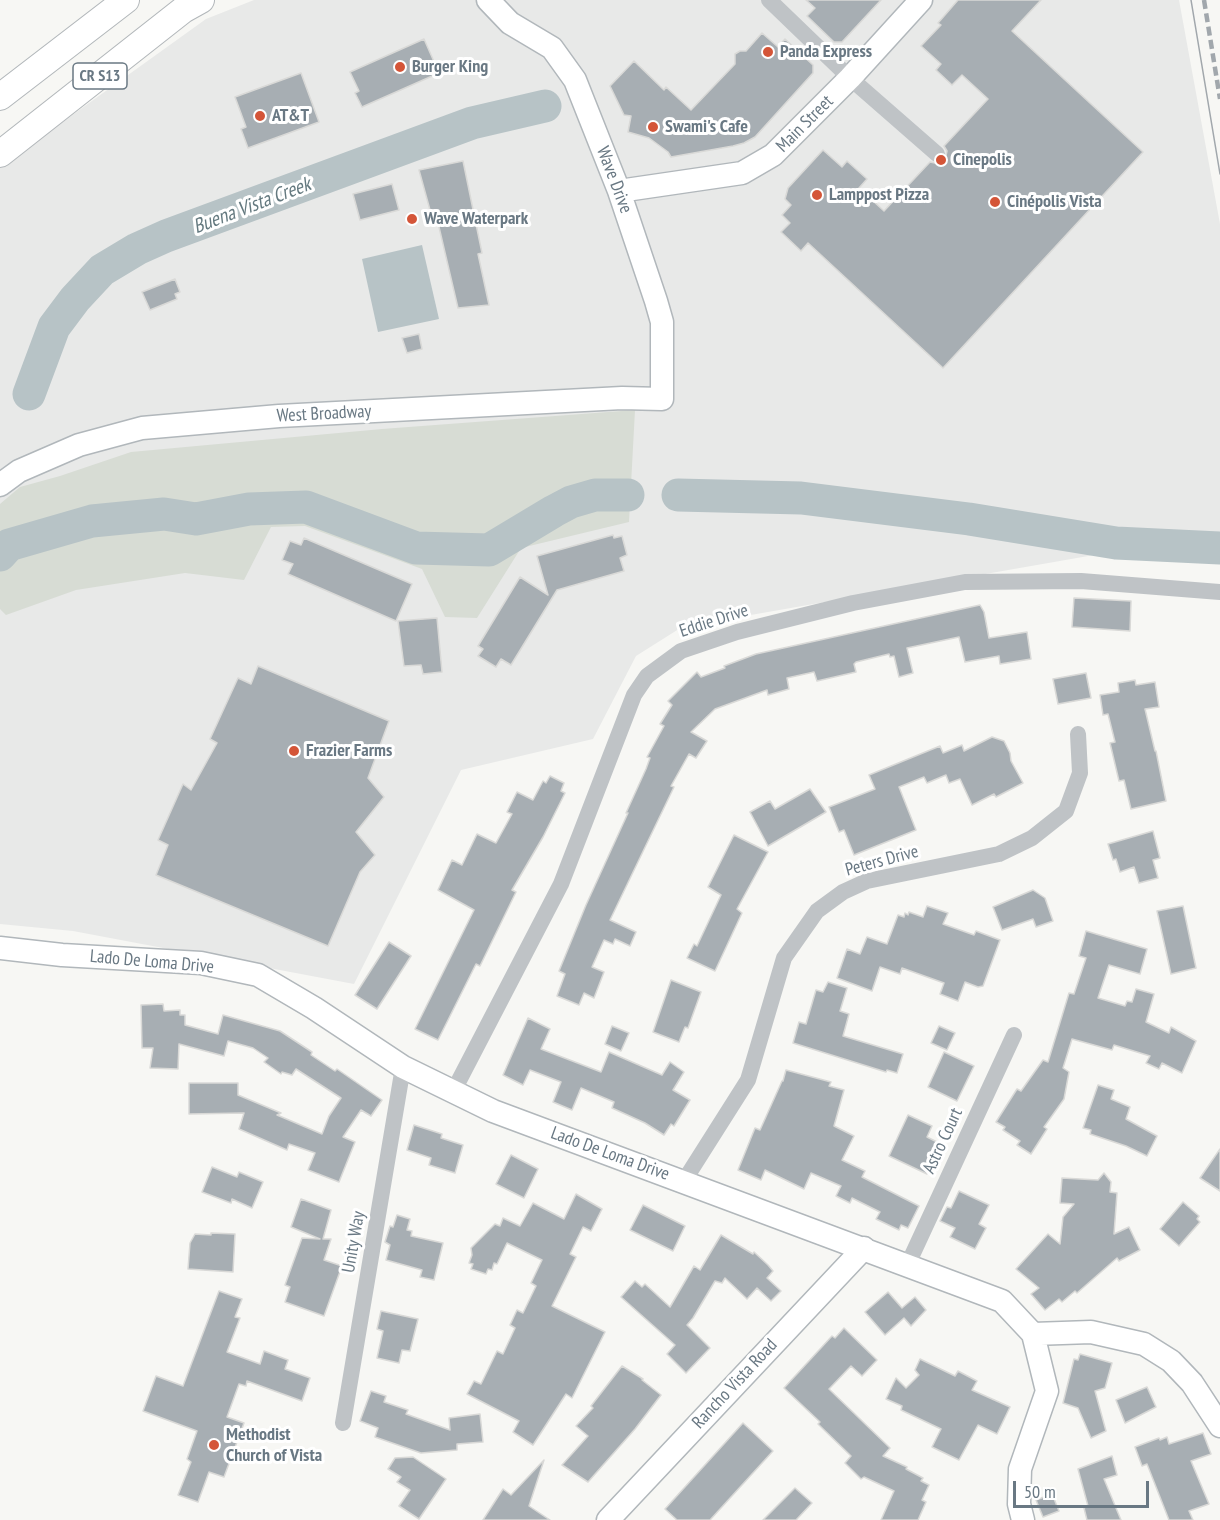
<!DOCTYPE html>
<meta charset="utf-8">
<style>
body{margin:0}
#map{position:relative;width:1220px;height:1520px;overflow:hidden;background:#f7f7f4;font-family:"PT Sans Narrow",sans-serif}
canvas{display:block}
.scale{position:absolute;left:1013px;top:1481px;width:136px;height:27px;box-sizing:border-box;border:3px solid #697883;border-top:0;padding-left:8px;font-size:18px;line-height:21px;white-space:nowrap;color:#697883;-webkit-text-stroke:4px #fff;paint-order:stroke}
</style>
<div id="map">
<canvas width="1220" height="1520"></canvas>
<div class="scale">50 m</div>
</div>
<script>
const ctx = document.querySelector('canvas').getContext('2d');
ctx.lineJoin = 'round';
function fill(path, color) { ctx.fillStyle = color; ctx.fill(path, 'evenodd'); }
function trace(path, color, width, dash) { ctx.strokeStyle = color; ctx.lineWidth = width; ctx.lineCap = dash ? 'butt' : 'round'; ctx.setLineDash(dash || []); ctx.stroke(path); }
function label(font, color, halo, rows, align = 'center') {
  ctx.font = font + ' "PT Sans Narrow",sans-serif'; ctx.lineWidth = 6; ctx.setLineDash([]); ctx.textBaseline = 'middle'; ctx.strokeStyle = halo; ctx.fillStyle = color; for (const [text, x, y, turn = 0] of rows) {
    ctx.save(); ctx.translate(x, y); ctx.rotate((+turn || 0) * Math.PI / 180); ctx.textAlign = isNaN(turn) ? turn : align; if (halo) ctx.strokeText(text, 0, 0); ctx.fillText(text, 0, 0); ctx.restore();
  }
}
const built = new Path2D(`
 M254,0h925l41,224v309l-538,94 -46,29 -43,83 -132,31 -107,214 -281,-53 -73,-7v-757l206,-148z`);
const green = new Path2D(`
 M635,410l-6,112 -108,26 -44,70 -32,-1 -23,-48 -117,-43 -34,1 -27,53 -59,-7 -109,17 -70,25 -6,-6v-105l20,-17 40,-11 71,-24 251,-23z`);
const water = new Path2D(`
 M422,245l17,74 -61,13 -16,-73z`);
const river = new Path2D(`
 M29,394l25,-67 21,-28 27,-29 35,-21 29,-13 306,-113 73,-17
 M678,495l123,3 168,21 147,24 104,5
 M0,555l9,-10 83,-24 72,-7 32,5 53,-10 57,-2 110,41 73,2 65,-39 17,-9 24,-7h33`);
const building = new Path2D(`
 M806,0h75l-39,42h-8l-27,-26 8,-8z
 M958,0h83l-29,31 131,121 -200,216 -135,-125 -7,8 -20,-19 9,-9 -8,-8 9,-10 -6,-6 3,-11 35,-38 19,17 5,-6 20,18 -8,9 25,23 46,-49 10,2 5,-4 2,-9 -3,-5 44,-47 -26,-24 -10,10 -16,-15 5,-6 -20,-18 20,-21 -3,-2z
 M762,33l16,14 7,-8 28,26v8l-58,64 -11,6 -11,3 -62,11 -3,-5 -19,-14 -21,-6 3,-16 -7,-1 -14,-29 24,-25 30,29 2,-3 25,23 44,-46v-10l5,-3h6z
 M424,39l15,34 -77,34 -7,-14 4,-2 -9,-19z
 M301,73l18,49 -71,26 -7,-19 5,-2 -11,-30z
 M463,161l19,92 -4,1 11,51 -31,3 -23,-98h-5l-11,-40z
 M392,184l7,26 -39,10 -7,-26z
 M175,279l5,13 -5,2 2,5 -27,11 -8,-18z
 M419,334l3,15 -15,4 -5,-15z
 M613,535l1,3 8,-2 5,19 -7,3 4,13 -67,19 -46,75 -10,-6 -5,8 -18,-11 5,-7 -5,-3 42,-69 28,18 -11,-39z
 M304,538l108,46 -16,37 -108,-47 5,-10 -11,-4 8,-19 11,4z
 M1074,598l57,3 -1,30 -58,-4z
 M980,605l4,7 5,26 38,-6 4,27 -31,5 -1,-8 -34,6 -6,-25 -52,11 6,25 -14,4 -5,-21 -4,1 -1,-3 -33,8 -2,2 2,8 -39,9 -3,-9 -27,6 2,11 -21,6 -1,-5 -52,19 -24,23 16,9 -11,17 -7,-4 -18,32 3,1 -64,133 26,12 -6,14 -15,-7 -2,5 -9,-4 -12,27 12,5 -10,26 -10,-5 -5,12 -22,-9 8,-22 -6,-3 27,-66 42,-92h-2l20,-44 4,-11 -3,-1 17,-31 -4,-2 12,-19 -4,-4 29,-29 4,5 24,-9 -1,-2 32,-12z
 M437,618l5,54 -19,2 -2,-9 -17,1 -6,-45z
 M258,666l131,55 -21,57 16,19 -28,35 19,23 -15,17 -32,74 -172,-71 12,-30 -10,-5 25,-56 8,6 26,-47 -7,-4 28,-61 13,6z
 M1086,673l5,25 -33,6 -5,-25z
 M1135,680l1,5 19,-3 4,25 -14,2 10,42h1l10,50 -35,8 -7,-29 -5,1 -9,-38 5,-1 -7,-28 -5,1 -3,-20 19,-3 -1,-9z
 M992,737l12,4 6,12 1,8 12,22 -27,14 -2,-3 -22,11 -12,-26 -11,4 -3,-8 -19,8 -3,-6 -25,10 17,43 -62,25 -10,-25 -5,2 -10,-25 46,-18 -6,-14 71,-29 3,7 19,-8 2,6z
 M550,776l14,7 -3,8 4,2 -22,44 -31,53 4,2 -36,74 -4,-2 -38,76 -23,-11 59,-119 -36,-20 14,-30 10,5 15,-31 19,9 16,-29 -5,-2 10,-20 16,8 10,-19 3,2z
 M810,789l16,23 -58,34 -18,-34 20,-11 5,8z
 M1153,831l7,27 -7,2 5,18 -19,5 -5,-16 -14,5 -4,-13 -3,1 -5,-16z
 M734,835l34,17 -31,57 5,4 -27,58 -28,-13 7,-14 3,2 24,-51 -13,-8z
 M1033,890l12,8 8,23 -17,6 -3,-8 -31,11 -9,-23z
 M927,906l21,7 -5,11 31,11 2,-4 24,9 -17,46 -5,1 -13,-5 -7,19 -18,-7 4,-11 -42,-15 -2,6 -20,-7 -8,24 -35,-13 10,-29 13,5 7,-17 20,7 11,-29 6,2 1,-4 3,2 1,-3 14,5z
 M1183,906l13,62 -25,6 -14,-63z
 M1086,931l61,18 -7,25 -31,-9 -11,33 27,8 2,-5 5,1 4,-13 18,5 -8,28 23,11 2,-6 25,14 -14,32 -20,-10 -3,6 -13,-6 4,-7 -36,-11 -2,5 -40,-11 -9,29 6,4 -5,27 -20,28 3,2 -16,25 -14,-9 3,-4 -17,-11 2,-3 -9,-5 21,-33 4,2 22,-31 5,2 21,-69 5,1 12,-36 -7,-2z
 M389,942l22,14 -34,53 -22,-14z
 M671,980l30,12 -13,36 -3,-1 -6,15 -26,-10z
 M828,982l19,6 -7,23 9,3 -6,22 60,18 -6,19 -10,-3 -1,2 -93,-29 6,-21 7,2 10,-34 7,2z
 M163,1004l1,7 16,-1v5h5v10l33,9 5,-19 57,16 32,21 -1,3 24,16 2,-2 45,31 -11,16 -10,-6 -18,27 12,5 -16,40 -31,-12 7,-17 -26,-9 -2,6 -48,-21 5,-16 -55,1v-31h49v12l43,18 -4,2 45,19 7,-18 12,-18 -45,-29 -4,6 -10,-3 -1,2 -17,-12 4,-4 -15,-10 -25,-7 -4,15 -45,-12 -1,25 -28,-1 3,-20h-11l-1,-43z
 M528,1018l22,11 -9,20 60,23 8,-20 53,23 8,-13 14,10 -11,18 17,10 -16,26 -3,-2 -7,11 -19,-12 -33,-15 2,-6 -33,-14 -9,22 -19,-8 8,-20 -31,-12 -7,15 -20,-10z
 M612,1026l17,7 -8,18 -16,-7z
 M939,1026l16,7 -8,17 -16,-7z
 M944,1052l30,14 -17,35 -29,-14z
 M786,1070l45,12 -2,4 15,4 -10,36 20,10 -12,24 23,11 -3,6 57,29 -11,22 -7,-3 -2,5 -23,-11 4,-7 -28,-14 -2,5 -14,-7 5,-10 -30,-13 -7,16 -39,-19 -4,10 -23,-10 17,-42 5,2 22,-49h1z
 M1098,1085l16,5 -3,9 19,8 -4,12 31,17 -10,20 -21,-10 -36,-12 1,-4 -8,-2z
 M908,1115l24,11 -5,11 14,7 -14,30 -38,-18z
 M414,1125l28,9 -1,4 22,7 -8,28 -26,-8 2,-7 -24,-8z
 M1220,1149v42l-20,-13z
 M511,1155l27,14 -14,29 -28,-14z
 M212,1167l25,10 2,-5 24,10 -11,26 -20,-9 -1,4 -29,-11z
 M1104,1173l7,9 -1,10 7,1 -3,41 15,-7 11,23 -21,11 -2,-3 -40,35 -2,-2 -13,11 -3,-3 -14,11 -14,-16 8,-6 -23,-19 32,-35 12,10 3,-27 11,-13 -14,-1 2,-25 36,2z
 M959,1191l30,14 -10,19 7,4 -11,21 -25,-12 5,-9 -15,-7 7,-14 4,1z
 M576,1194l26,15 -11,22 -8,-4 -13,27 6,3 -24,49 53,26 -33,66 -6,-4 -33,51 -20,-13 6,-11 -52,-27 7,-13 7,3 16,-33 6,3 12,-26 -5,-3 7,-15 6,3 13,-27 -5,-3 11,-23 -35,-17 -10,21 -3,-1 -2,7 -4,-1 -2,5 -15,-5 2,-5 -4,-1 3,-8 -1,-7 24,-24 5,2 3,-8 17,8 13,-23 31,16z
 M301,1199l30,11 -8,29h8l-7,21 18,6 -18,50 -39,-14 5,-15 -5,-2 17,-47 18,1 -29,-12z
 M1183,1202l16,14 -2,3 3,3 -21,24 -19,-17z
 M643,1205l42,21 -12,25 -43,-21z
 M397,1215l13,4 -3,11 5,1 -1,5 32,7 -9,37 -14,-3 2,-7 -36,-10 4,-15 -5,-3 5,-16 3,1z
 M211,1233l24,1 -2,38 -45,-3 2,-26 5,-9 16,1z
 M721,1235l32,19 1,-2 14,13 5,6 -6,7 14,13 -10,10 -14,-13 -10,11 -22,-21 -3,5 -7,-2 -22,37 -6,7 23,23 -24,25 -19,-19 8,-9 -54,-48 14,-16 7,6 3,-3 25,23 24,-41 6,4z
 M219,1291l23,8 -7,18 5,1 -13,34 33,12 4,-13 24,9 -3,9 25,9 -8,23 -55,-20 -1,5 -7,-2 -12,33 17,6 -20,54 -15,-5 -11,30 -20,-7 13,-33 -4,-3 10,-28 -54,-20 13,-35 27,10z
 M888,1292l14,16 13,-11 11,13 -15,16 -7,-8 -19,17 -20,-23z
 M381,1311l37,8 -8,32 -8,-1 -3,13 -22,-5 6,-27 -6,-2z
 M844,1328l33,32 -15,16 -11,-10 -22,23 61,59 -7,8 24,11 -1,2 17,9 -2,3 8,4 -7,15 4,2 -8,18h-37l13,-29 -30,-14 -3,2 -16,-16 6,-7 -33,-32 2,-2 -36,-34 48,-52 3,2z
 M1080,1354l32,9 -7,25 -10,3 11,40 -15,7 -13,-30 -15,-5 11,-44 4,1z
 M920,1359l35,17 3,-5 19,10 -5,9 38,17 -13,27 -19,-9 -19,35 -27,-13 9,-18 -40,-19 1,-4 -16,-7 10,-21 10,10 13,-13 -4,-5z
 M622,1366l21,13 -1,1 19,15 -26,34 -47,53 -26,-17 26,-29 -12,-10 17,-18 -2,-2z
 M1147,1387l9,20 -31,16 -9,-23z
 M371,1391l15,5 -2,6 24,8 -2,4 44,16 -1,-12 31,-4 3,28 -26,2v6l-36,3 -46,-16 3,-9 -18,-7z
 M743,1423l30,28 -63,69h-33l-12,-11z
 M1203,1433l8,21 -20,7 18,43 -20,7 4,9h-24l-22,-56 -5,2 -7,-19 24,-9 1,2 7,-3 2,7z
 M1112,1456l5,19 -13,4 17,41h-34l-3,-12 4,-2 -10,-37z
 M413,1457l33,22 -27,40 -20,-13 11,-16 -13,-8 4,-5 -13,-8 7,-11z
 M544,1460l-15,46 21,14h-67l20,-31 8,6z
 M795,1488l17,15 -16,17h-33z
 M1052,1494l7,17 -16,6 -7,-17z`);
const street = new Path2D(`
 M769,0l81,78 87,76
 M453,1092l108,-208 73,-189 13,-19 34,-25 56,-19 116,-29 112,-21 116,-1 139,11
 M684,1181l64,-101 36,-122 33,-47 26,-19 24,-11 132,-27 33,-16 34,-27 14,-38 -2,-39
 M908,1264l106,-229
 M343,1423l60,-356`);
const secondary = new Path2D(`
 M619,191l123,-18 31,-18 77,-77 71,-78
 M0,485l19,-14 60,-26 63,-17 137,-12 343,-18 40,1v-77l-6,-21 -37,-110 -44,-111 -23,-32 -42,-25 -22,-23
 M0,948l62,7 139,8 57,12 56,33 89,59 90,44 509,190 31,33 14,57 -27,78 -1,35 4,16
 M1033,1334l58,-2 53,12 27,17 21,22 28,43
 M608,1520l256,-272`);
const primary = new Path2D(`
 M0,97l126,-97
 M0,154l183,-144 18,-10`);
const tram = new Path2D(`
 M1191,0l29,174`);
const rail = new Path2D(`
 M1204,0l16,99`);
const markers = [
 [768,52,6,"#d45538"],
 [400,67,6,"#d45538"],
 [260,116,6,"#d45538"],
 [653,127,6,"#d45538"],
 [941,160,6,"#d45538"],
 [817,195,6,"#d45538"],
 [995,202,6,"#d45538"],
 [412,219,6,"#d45538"],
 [294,751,6,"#d45538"],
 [214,1445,6,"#d45538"]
];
const shields = [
 [100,76,54]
];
const shieldNames = [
 ["CR S13",100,76]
];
const poiNames = [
 ["Panda Express",780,52],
 ["Burger King",412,67],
 ["AT&T",272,116],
 ["Swami's Cafe",665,127],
 ["Cinepolis",953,160],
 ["Lamppost Pizza",829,195],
 ["Cinépolis Vista",1007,202],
 ["Wave Waterpark",424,219],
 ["Frazier Farms",306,751],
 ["Methodist",226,1435],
 ["Church of Vista",226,1456]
];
const streetNames = [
 ["Main Street",805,124,-45],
 ["Wave Drive",614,180,69],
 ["West Broadway",324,414,-3],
 ["Eddie Drive",714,621,-18],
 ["Peters Drive",882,861,-15],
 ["Lado De Loma Drive",152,962,5],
 ["Astro Court",943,1141,-65],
 ["Lado De Loma Drive",610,1154,20],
 ["Unity Way",354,1242,-80],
 ["Rancho Vista Road",735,1384,-47]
];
const waterNames = [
 ["Buena Vista Creek",252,206,-21]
];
fill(built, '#e8e9e8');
fill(green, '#d7dcd4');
fill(water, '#b7c3c6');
trace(river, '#b7c3c6', 33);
fill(building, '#a7aeb3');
trace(building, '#d9d9d7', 1.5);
trace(secondary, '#b1b7bb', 25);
trace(primary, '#b2b7ba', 28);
trace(street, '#bfc3c6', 16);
trace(secondary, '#fff', 22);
trace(primary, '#fff', 26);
trace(tram, '#a1a7ac', 1.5);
trace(rail, '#a1a7ac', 4.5, [9, 4.5]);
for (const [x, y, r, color] of markers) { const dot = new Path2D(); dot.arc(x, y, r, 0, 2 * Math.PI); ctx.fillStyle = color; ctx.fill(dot); trace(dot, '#fff', 2); }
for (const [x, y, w] of shields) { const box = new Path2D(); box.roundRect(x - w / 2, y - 13, w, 26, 4.5); ctx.fillStyle = '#fff'; ctx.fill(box); trace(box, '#697883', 1.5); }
label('bold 16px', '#697883', null, shieldNames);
label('bold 18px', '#697883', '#fff', poiNames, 'left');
label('18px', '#697883', '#fff', streetNames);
label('italic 20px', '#64797f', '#fff', waterNames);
</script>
